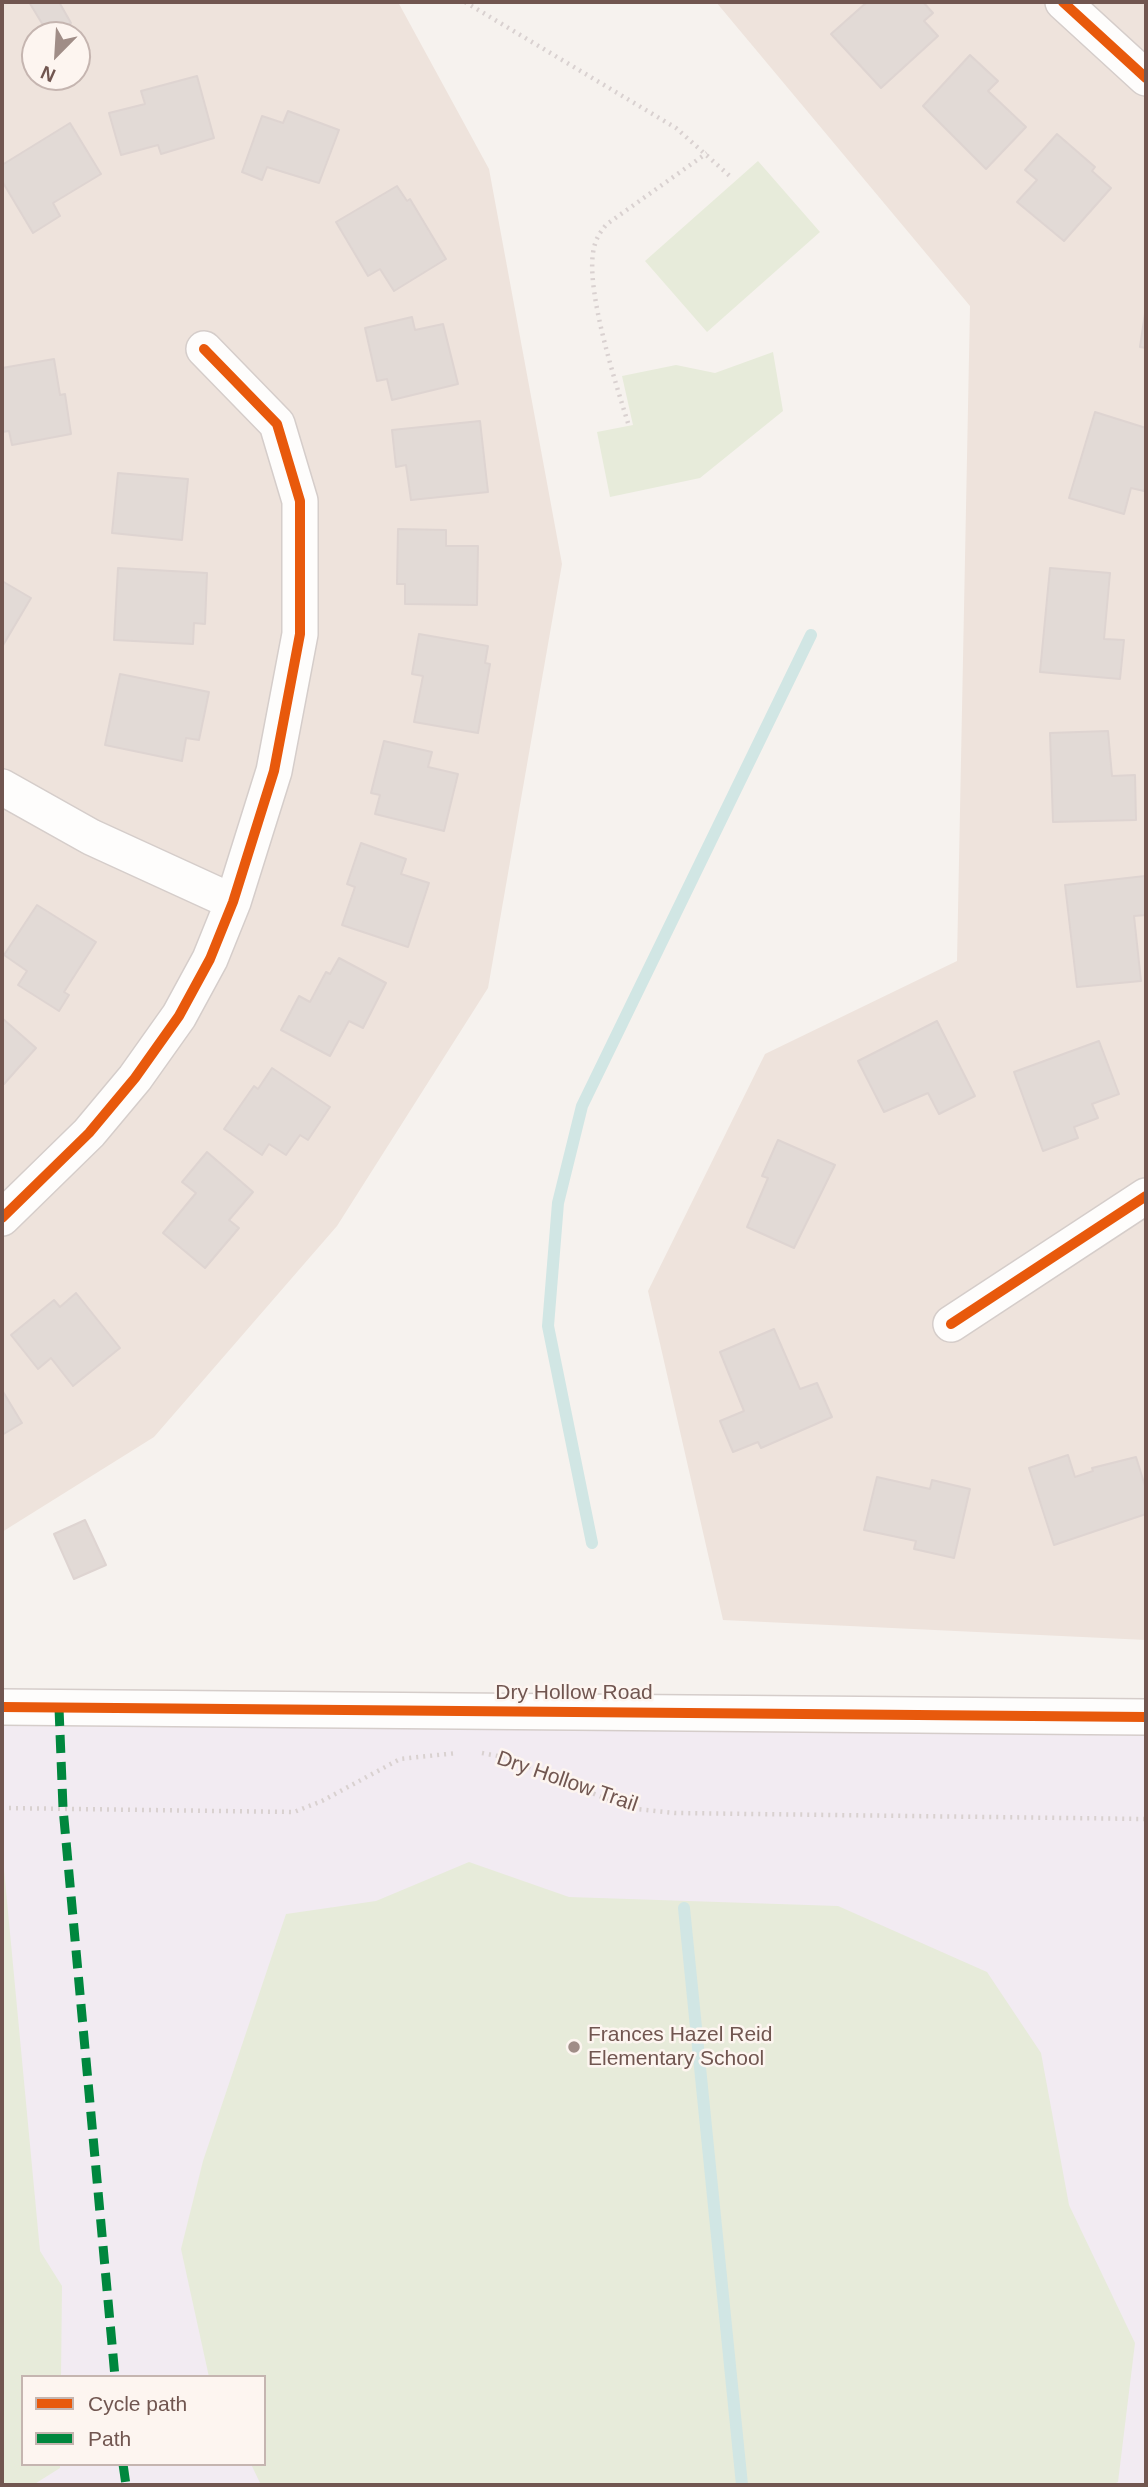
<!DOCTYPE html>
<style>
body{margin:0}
#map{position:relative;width:1148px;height:2487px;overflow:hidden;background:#f6f2ee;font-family:Arial,sans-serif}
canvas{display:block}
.frame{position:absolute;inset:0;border:4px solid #715650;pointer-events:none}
.legend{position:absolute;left:21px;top:2375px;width:245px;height:91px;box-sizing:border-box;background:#fdf5f0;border:2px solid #c5b5b0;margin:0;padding:9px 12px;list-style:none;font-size:21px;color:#715650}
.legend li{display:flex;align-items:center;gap:14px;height:35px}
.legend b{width:35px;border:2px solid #c5b5b0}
.north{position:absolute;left:21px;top:21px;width:70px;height:70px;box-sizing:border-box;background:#fdf5f0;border:2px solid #c5b5b0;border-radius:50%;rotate:204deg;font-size:19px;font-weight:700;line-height:28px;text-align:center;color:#715650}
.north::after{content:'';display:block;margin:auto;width:24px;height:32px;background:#a08d87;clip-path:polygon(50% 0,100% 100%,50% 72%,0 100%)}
</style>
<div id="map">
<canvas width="1148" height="2487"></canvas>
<div class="frame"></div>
<ul class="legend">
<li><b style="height:9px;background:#e8590c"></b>Cycle path</li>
<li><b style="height:9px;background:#00873e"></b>Path</li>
</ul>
<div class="north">N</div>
</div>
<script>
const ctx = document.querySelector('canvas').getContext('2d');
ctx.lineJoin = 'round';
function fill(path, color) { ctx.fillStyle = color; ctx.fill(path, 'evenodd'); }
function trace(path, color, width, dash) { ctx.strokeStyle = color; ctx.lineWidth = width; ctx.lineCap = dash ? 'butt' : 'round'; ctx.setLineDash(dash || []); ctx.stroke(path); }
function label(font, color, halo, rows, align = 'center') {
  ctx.font = font + ' Arial,sans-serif'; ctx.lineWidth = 5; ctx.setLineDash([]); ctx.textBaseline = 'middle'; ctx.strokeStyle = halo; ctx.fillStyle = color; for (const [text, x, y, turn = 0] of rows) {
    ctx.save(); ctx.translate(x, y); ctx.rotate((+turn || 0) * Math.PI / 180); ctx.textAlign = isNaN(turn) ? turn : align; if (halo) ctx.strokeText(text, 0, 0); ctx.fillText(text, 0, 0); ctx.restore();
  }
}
const residential = new Path2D(`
 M2,2h396l91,167 73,395 -74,424 -151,238 -183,211 -152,95zM35,35h42v42h-42z
 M716,2h430v1638l-423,-20 -75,-329 117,-237 192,-93 13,-655z`);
const education = new Path2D(`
 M2,1707l1144,10v768h-1144zM23,2377h241v87h-241z`);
const green = new Path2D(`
 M758,161l62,71 -113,100 -62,-71z
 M773,352l10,59 -83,67 -90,19 -13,-65 36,-7 -11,-49 54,-11 39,8z
 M2,1848l38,403 22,35 -1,91h-38v87h37v4l-27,17h-31z
 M469,1862l100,35 269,9 149,66 54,81 28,152 66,138 -17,139 -7,3h-850l-10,-21h13v-87h-55l-28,-128 22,-88 83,-247 90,-13z`);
const stream = new Path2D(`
 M592,1543l-44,-217 10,-123 24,-97 229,-471
 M684,1908l58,577`);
const building = new Path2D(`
 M29,2h30l12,21 -22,12z
 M867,2h56l10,11 -9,8 14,15 -57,52 -50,-54z
 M970,55l28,26 -10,10 38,36 -40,42 -63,-63z
 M197,76l17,62 -53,16 -3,-9 -37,10 -12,-42 36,-9 -4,-13z
 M288,111l51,19 -20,53 -52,-16 -5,13 -20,-8 20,-56 21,7z
 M70,123l31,51 -48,29 7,13 -27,17 -31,-52v-16z
 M1057,134l38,33 -3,4 19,17 -47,53 -47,-39 20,-22 -12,-10z
 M397,186l10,15 3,-2 36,60 -52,32 -14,-22 -12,7 -32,-54z
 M1146,307v41l-6,-1z
 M412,317l3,13 28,-6 15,60 -66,16 -5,-21 -10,2 -12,-53z
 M54,359l6,36 5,-1 6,40 -59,11 -3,-14 -7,1v-64z
 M1095,412l51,16v57l-2,6 -13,-3 -7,26 -55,-16z
 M480,421l8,71 -77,8 -5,-35 -10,2 -4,-37z
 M118,473l70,6 -6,61 -70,-7z
 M398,529l48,1v16h32l-1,59 -72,-1v-20h-8z
 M118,568l89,5 -2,51 -11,-1 -1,21 -79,-4z
 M1050,568l60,5 -6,66 20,1 -4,39 -80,-7z
 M2,581l29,17 -29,49z
 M419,634l69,12 -3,17 5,1 -12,69 -64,-11 9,-46 -11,-2z
 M120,674l89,18 -10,48 -13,-2 -4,23 -77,-16z
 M1108,731l4,45 23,-1 1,45 -83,2 -3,-89z
 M384,741l48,11 -4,15 30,7 -14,57 -69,-17 5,-19 -9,-2z
 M361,843l45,16 -5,15 28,9 -21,64 -66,-22 13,-38 -8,-3z
 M1145,876l1,39 -12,1 7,65 -64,6 -12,-102z
 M37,905l59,37 -32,50 5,3 -10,16 -41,-26 9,-14 -23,-16z
 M339,958l47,25 -23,45 -14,-7 -19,35 -49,-26 18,-34 11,6 16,-30 4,2z
 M2,1018l34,30 -32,36 -2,-2z
 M937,1021l38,75 -36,18 -11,-21 -44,19 -26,-51z
 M1099,1041l20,53 -27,10 6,14 -24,9 4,11 -35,13 -29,-79z
 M272,1068l58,39 -22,33 -8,-5 -14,20 -17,-11 -7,11 -38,-26 30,-43 4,3z
 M778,1140l57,25 -41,83 -47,-21 21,-49 -6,-2z
 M207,1152l46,40 -24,28 10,8 -34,40 -42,-35 33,-40 -14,-11z
 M76,1293l44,55 -47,38 -22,-28 -13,11 -27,-34 43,-35 6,7z
 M774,1329l26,60 17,-6 15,34 -71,31 -3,-6 -25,10 -13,-31 24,-10 -24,-59z
 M2,1390l20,33 -20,12z
 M1068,1455l7,22 18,-6 -1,-3 44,-11 10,32v25l-92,31 -25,-77z
 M877,1477l53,12 2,-9 38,9 -16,69 -40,-9 2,-8 -52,-11z
 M85,1520l21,45 -32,14 -20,-45z`);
const path = new Path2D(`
 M465,2l211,126 56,50
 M628,423c-13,-42 -41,-129 -35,-170 2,-13 6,-20 14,-29l100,-71
 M482,1753l26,5 120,50 47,5 471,6
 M2,1808l292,4 28,-11 78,-42 57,-6`);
const minor = new Path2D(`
 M1063,2l83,76
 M2,787l89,50 142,65
 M2,1218l87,-85 46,-55 44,-62 31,-57 23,-57 41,-131 26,-137v-133l-23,-77 -73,-75
 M951,1324l195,-128
 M2,1707l1144,10`);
const quiet = new Path2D(`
 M59,1708l4,100 52,569
 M123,2464l3,21`);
const cycleway = new Path2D(`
 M1063,2l83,76
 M2,1218l87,-85 46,-55 44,-62 31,-57 23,-57 41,-131 26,-137v-133l-23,-77 -73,-75
 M951,1324l195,-128
 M2,1707l1144,10`);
const markers = [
 [574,2047,7,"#a08d87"]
];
const streetNames = [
 ["Dry Hollow Road",574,1693],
 ["Dry Hollow Trail",567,1782,19]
];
const poiNames = [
 ["Frances Hazel Reid",588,2035],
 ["Elementary School",588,2059]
];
fill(residential, '#eee3dc');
fill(education, '#f2ebf2');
fill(green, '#e7ebda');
trace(stream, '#d1e6e4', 12);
fill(building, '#e2dad6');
trace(building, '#ded4d1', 2);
trace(minor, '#d5cdca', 38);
trace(path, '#d9d1d0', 4.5, [2, 5]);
trace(minor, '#fefdfc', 35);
trace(quiet, '#00873e', 9, [18, 9]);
trace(cycleway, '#e8590c', 10);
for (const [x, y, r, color] of markers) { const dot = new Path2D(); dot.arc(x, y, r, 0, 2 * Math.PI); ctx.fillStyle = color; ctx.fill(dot); trace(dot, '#fdf5f0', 2.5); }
label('21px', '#715650', '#fdf5f0', streetNames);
label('21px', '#715650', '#fdf5f0', poiNames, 'left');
</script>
